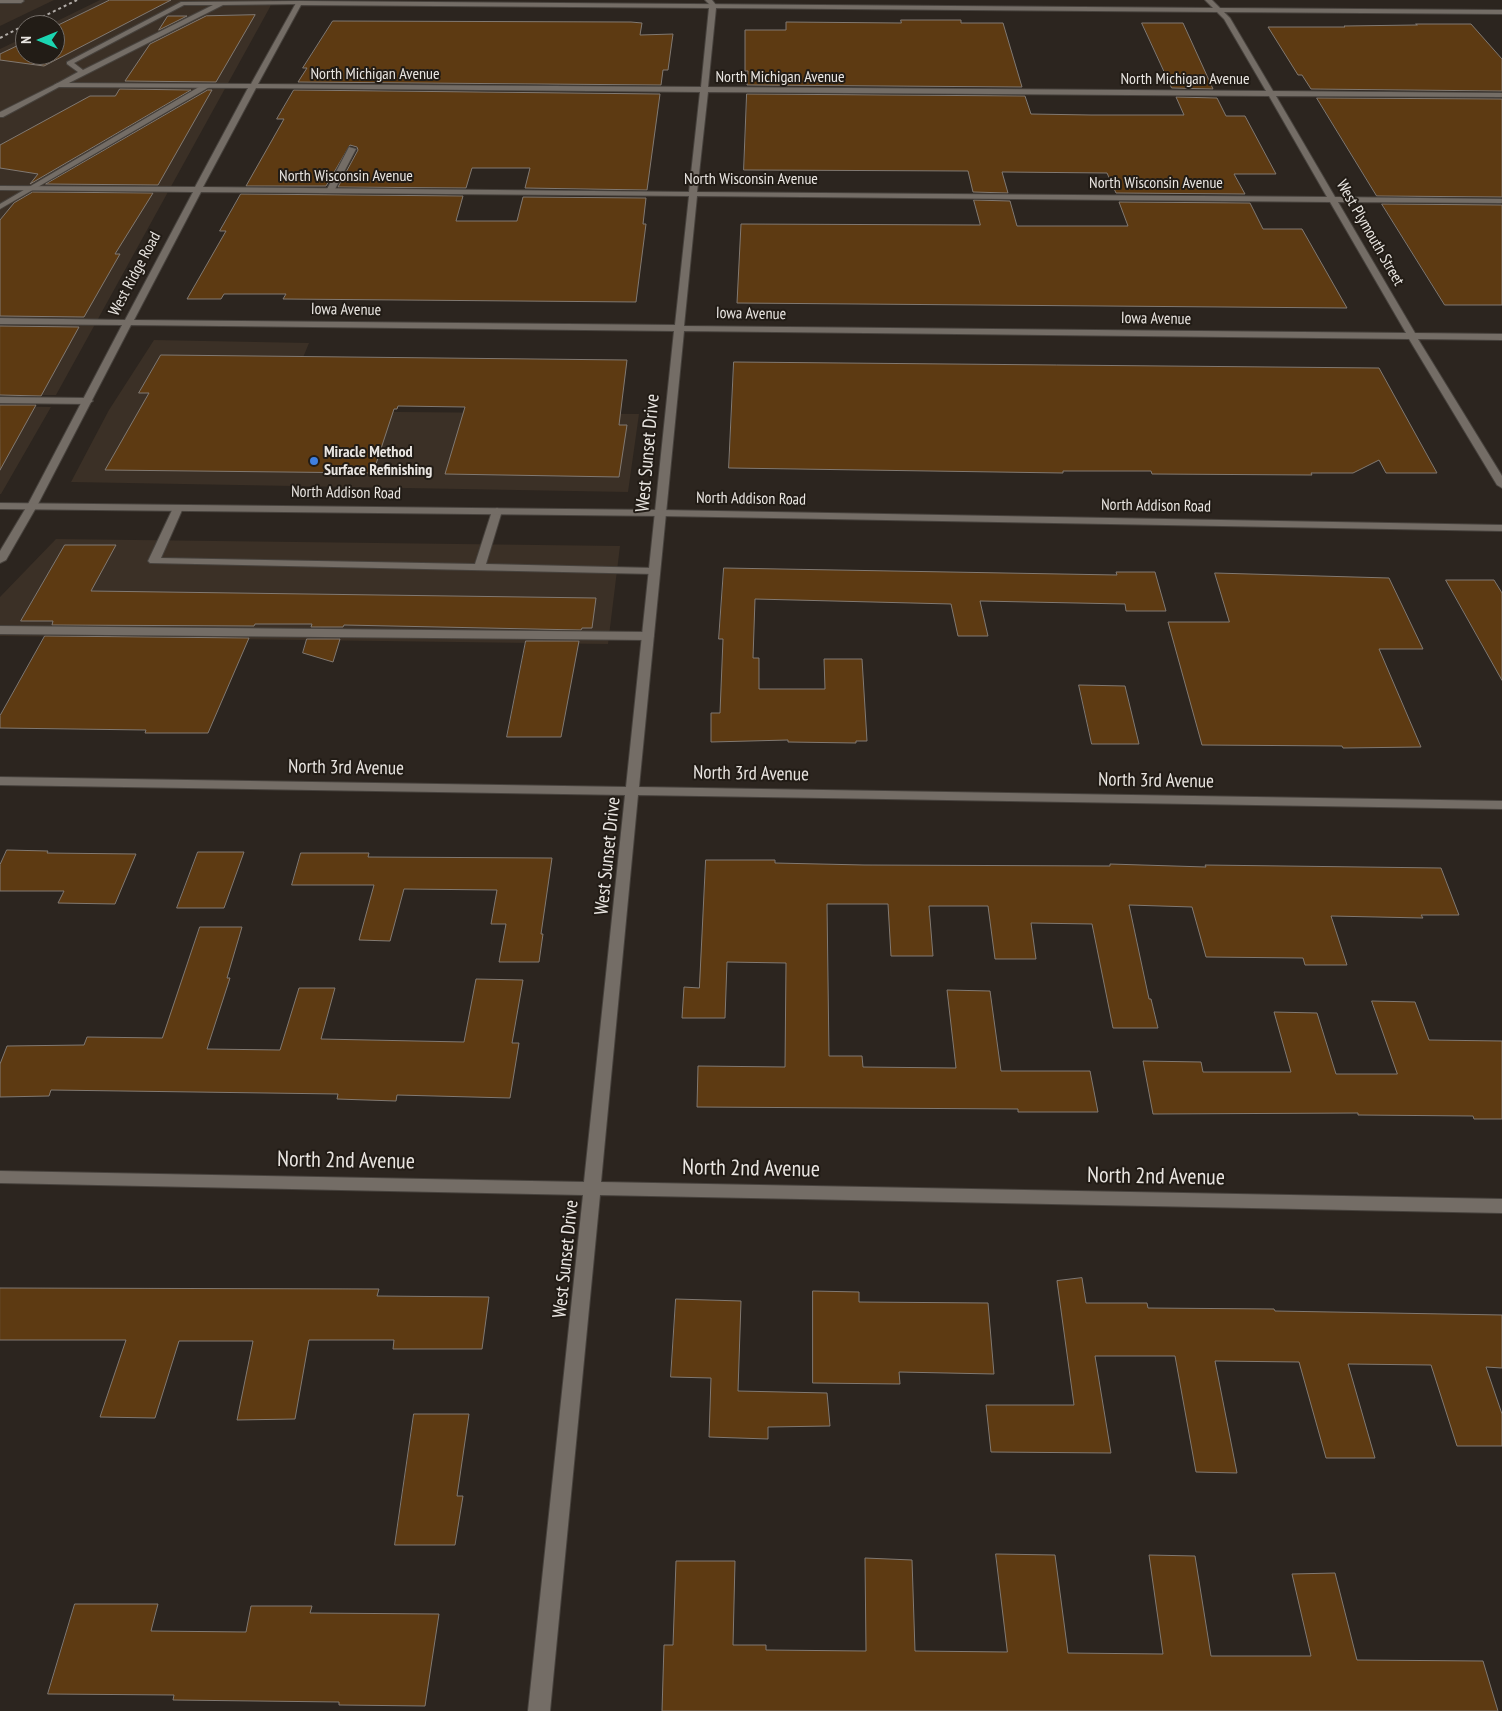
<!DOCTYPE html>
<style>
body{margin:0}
#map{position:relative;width:1502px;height:1711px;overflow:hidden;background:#2c251f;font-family:"PT Sans Narrow",sans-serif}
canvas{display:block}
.north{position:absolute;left:15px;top:15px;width:50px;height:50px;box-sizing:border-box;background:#221c16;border:1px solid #726c67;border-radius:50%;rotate:270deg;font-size:14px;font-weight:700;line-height:20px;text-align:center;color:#e9e5e1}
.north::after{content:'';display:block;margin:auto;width:18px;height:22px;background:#1bd5b1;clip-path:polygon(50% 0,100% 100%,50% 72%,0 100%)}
</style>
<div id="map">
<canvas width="1502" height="1711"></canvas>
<div class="north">N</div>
</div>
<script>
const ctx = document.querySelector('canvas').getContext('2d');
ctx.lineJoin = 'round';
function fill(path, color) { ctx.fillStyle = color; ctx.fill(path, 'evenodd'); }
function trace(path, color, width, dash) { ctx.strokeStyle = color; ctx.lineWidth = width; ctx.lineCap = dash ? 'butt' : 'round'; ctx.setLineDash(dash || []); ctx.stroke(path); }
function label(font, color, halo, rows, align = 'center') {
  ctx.font = font + ' "PT Sans Narrow",sans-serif'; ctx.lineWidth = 4; ctx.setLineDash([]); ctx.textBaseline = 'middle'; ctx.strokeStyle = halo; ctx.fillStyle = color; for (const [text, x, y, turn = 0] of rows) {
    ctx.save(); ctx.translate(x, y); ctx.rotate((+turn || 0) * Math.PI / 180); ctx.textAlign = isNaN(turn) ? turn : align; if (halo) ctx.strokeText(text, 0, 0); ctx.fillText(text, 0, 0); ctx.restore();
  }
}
const built = new Path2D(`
 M0,0h54l-54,26z
 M100,0h172l-2,7 -214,388h-56v-346l25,-12v18h30v-30h-6z
 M154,340l155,3 -28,68 358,3 -11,78 -557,-10 38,-72z
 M0,406l51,1 -50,87h-1z
 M56,539l564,7 -12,98 -608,-8v-39z`);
const building = new Path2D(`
 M110,0h61l-127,66 -44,-6v-6l25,-12v13h30v-28z
 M255,15l-39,67 -91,-1 25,-37 56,-28z
 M168,16h19l-28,14z
 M901,20h60v3h42l19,64 -275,-2 1,-14h-3v-41h41v-8l115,1z
 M333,21l298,1 11,1 -2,12 33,-1 -5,36h-5l-2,15 -363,-3 9,-14h-4z
 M1142,23h41l30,66 -41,-1z
 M1416,24h55l31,35v32l-191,-2 -9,-14h-4l-30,-48h77l-1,-1 73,-1z
 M120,89l71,1 -161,94 8,-10 -38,-6v-23l90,-49h25z
 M208,90h4l-54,95 -112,-1z
 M294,90l366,4 -13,96 -122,-2 5,-20h-58l-6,20 -128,-1 20,-37 -1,-3 -7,-2 -24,41h-80l38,-67h-7z
 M747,94l278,2 6,18 60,1h93l-8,-18 41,1 9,18h19l31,58h-42l11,20 -129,-1 -9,-20 -103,-1h-2l6,21 -35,-1 -5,-21 -224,-1z
 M1317,98l185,1v98l-125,-1z
 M33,192l120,1 -38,61h5l-36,63 -84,-1v-96l14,-17z
 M241,194l222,2 -7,25h61l6,-24 123,1 -3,26h3l-10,78 -353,-3 3,-5h-62l-3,5h-34l39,-68h-6z
 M974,200l36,1 7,25h111l-9,-24 131,1 13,26h39l45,79 -610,-5 4,-79 239,1z
 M1382,204l120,1v100h-57z
 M0,326l79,1 -38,69 -41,-1z
 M161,355l466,5 -8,65h8l-8,52 -174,-3 20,-67 -67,-1 -1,3h-3l-21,64 -268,-3 44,-77h-10z
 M734,362l645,6 58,105h-51l-7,-13 -26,13h-42l1,2 -160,-1 -1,-3h-88v2l-334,-5z
 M0,405h36l-36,65z
 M65,545h51l-25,46 505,7 -4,30h-10l-1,2 -237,-5 -1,2h-32l1,-3h-57l-1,2 -202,-1 1,-4h-32z
 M724,568l393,7 -1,-3h39l11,39h-40l-1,-7 -145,-3 8,35h-30l-7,-32 -196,-5 -2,59h6v31h66l-1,-30h38l5,82h-11v2l-68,-1v-2l-77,2v-29h9l3,-74h-4z
 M1215,573l174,5 34,71h-44l42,98 -78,1 -1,-2 -140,-1 -34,-123h61z
 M1446,580h48l8,13v87z
 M45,636l204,2 -41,95h-63l1,-3 -146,-2v-12z
 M307,639h33l-7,23 -30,-9z
 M526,641h53l-18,96h-54z
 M1079,685l46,1 14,58h-47z
 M7,850l41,1 -1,2 89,1 -21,50 -57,-1 6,-12h-64v-26z
 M198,852h46l-20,56h-47z
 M301,853h68l-1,4 184,1 -11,76h2l-4,28h-40l7,-38h-15l6,-34 -93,-1 -14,52 -31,-1 15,-55h-82z
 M706,860h69v3l89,2 246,1v-2l96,3 -1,-2 236,3 18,47h-38l2,3 -92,-2 16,49h-42l-2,-7 -97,-1 -14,-50 -63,-2 20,94h2l7,29h-45l-21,-104 -61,-1 5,36h-41l-7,-53h-59l4,50h-42l-3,-52h-61l2,152h33l1,11 93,1 -9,-78 43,1 11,80h89l8,41h-80v-3l-321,-2 1,-41 87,1 1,-104 -59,-1 -2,56h-43l2,-31 15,1z
 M200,927h42l-15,51h3l-23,71 73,1 19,-62h36l-14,51 143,3 12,-63 47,1 -11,63h7l-9,55 -113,-3 -1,6 -59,-2 1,-5 -287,-4 -2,6 -49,1v-33l7,-18 77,-1 3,-8 75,1z
 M1372,1001l43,1 14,38 73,1v78h-28l-1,-3 -115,-1v-2l-205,1 -10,-53 58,1 2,10h88l-17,-60 43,1 19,61h61z
 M1082,1278l4,25h61l1,5 126,1 1,2 227,4v53l-16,-1 16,47v32h-45l-26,-81 -83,-1 27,94h-49l-27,-96 -84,-1 22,112 -41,-1 -21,-116h-80l16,97 -120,-1 -5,-47h88l-17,-124z
 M0,1288l379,1 -2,7 112,1 -7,52h-89l1,-9h-85l-14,79 -58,1 16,-79h-74l-24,77 -55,-1 26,-77h-126z
 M813,1291l46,1v10l129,1 6,71 -95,-2 1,12 -87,-1z
 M676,1299l65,2 -3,90 89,2 3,33 -62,1v12l-59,-2 2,-59 -40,-1z
 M414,1414h55l-12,82h6l-8,49h-60z
 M996,1554l59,1 13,98 95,1 -14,-99 46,1 16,100h100l-19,-82 43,-1 22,87 126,1 15,50h-836l2,-66h9l3,-84h59l-2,84h33v5l100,1 -1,-93 47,2 3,91 92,1z
 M75,1604h83l-7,27 95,1 5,-26h61l-2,7 129,1 -14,92 -86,-1v-3l-166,-2 1,-5 -126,-1z`);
const service = new Path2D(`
 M705,0h7l4,5 -5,1z
 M299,1l2,1v2l-78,1 -162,82 -7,-2 24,-13 -11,-8v-2l114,-60zM184,5h29l-130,65 -9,-7z
 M204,84l7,2 -211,123v-5z
 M349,147l7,2 -22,42 -7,2 -1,-2z
 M0,397l88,1 5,3 -5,3 -88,-1z
 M178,505l5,3 -22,50 314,6 17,-53 5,-3 5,3 -16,53 168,4 6,3 -6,3 -504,-11 -2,-2 25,-53z
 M0,626l648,6 6,4 -6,4 -648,-6z`);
const minor = new Path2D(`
 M0,0h23l1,1 -3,2h-21z
 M1205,0h7l8,8 282,2v4l-278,-2 6,6 43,73 229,2v4l-226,-1 59,101 167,2v4l-164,-1 77,131 87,1v6l-84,-1 84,137v12l-5,-3 -88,-146 -725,-8 -45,456 863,14v8l-864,-14 -37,387 901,17v14l-902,-18 -50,516h-22l55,-516 -583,-12v-12l584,11 41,-387 -625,-10v-8l626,10 48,-456 -543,-6 -94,181 -31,54 -6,3v-12l27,-45 95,-181 -122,-1v-6l125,2 68,-128 -193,-2v-4l195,1 53,-99 -189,-1 -56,30h-3v-5l58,-29 193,1 45,-81 3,-2 914,7zM301,5l408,3 -8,79 -443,-3zM716,8l501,4 7,7 42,72 -558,-4zM256,88l444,4 -11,100 -486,-5zM708,92l561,4 58,101 -630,-5zM201,192l488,4 -14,129 -541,-5zM697,196l633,6 76,131 -722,-7z`);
const tertiary = new Path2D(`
 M0,503l661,7 841,15v6l-841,-15 -661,-7z`);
const rail = new Path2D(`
 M26,25l51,-25
 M0,38l25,-13`);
const markers = [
 [314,461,5,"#3f7fe0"]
];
const farStreetnames = [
 ["North Michigan Avenue",375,74],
 ["North Michigan Avenue",780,77],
 ["North Michigan Avenue",1185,79],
 ["North Wisconsin Avenue",346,176],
 ["North Wisconsin Avenue",751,179],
 ["North Wisconsin Avenue",1156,183],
 ["West Plymouth Street",1370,233,60],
 ["West Ridge Road",135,274,-62],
 ["Iowa Avenue",346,310,1],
 ["Iowa Avenue",751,314,1],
 ["Iowa Avenue",1156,319,1],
 ["North Addison Road",346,493,1],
 ["North Addison Road",751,499,1],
 ["North Addison Road",1156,506,1]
];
const farPoinames = [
 ["Miracle Method",324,452],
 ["Surface Refinishing",324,470]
];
const streetNames = [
 ["West Sunset Drive",648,453,-85],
 ["North 3rd Avenue",346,768,1],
 ["North 3rd Avenue",751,774,1],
 ["North 3rd Avenue",1156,781,1],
 ["West Sunset Drive",608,856,-84],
 ["West Sunset Drive",566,1259,-84]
];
const nearStreetnames = [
 ["North 2nd Avenue",346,1161,1],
 ["North 2nd Avenue",751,1169,1],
 ["North 2nd Avenue",1156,1177,1]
];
fill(built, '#3b3026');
fill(building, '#5d3a12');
trace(building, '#817972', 1);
trace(service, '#47423d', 2);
trace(minor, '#47423d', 2);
trace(tertiary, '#47423d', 2);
fill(service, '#746d66');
fill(minor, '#746d66');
fill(tertiary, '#746d66');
trace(rail, '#b0aba7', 2, [3, 3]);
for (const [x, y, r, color] of markers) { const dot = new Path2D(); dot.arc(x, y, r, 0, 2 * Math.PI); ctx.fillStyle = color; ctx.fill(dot); trace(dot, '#221c16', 2); }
label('16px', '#e9e5e1', '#221c16', farStreetnames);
label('bold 16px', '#e9e5e1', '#221c16', farPoinames, 'left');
label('19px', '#e9e5e1', '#221c16', streetNames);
label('22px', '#e9e5e1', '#221c16', nearStreetnames);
</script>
